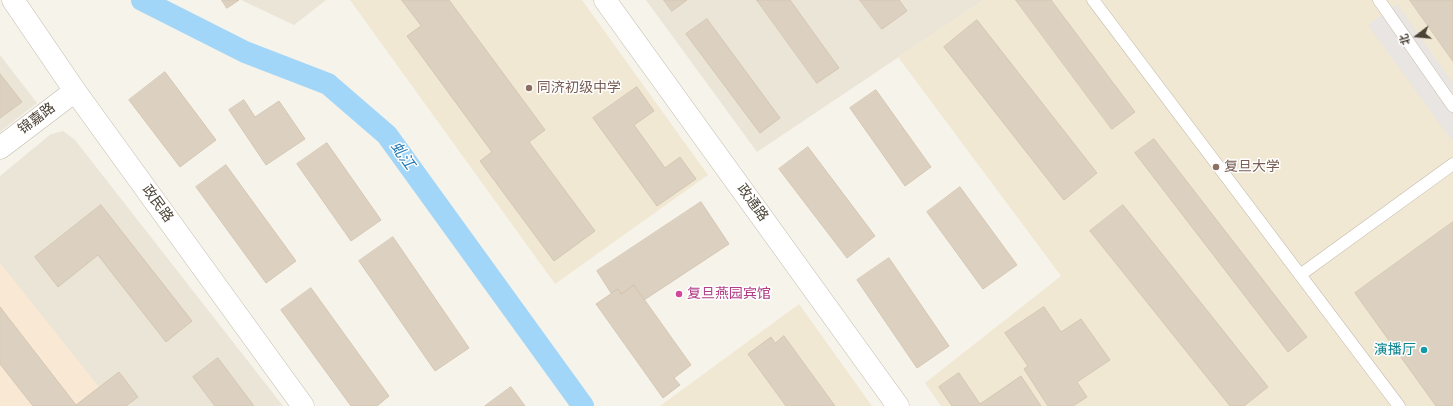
<!DOCTYPE html>
<meta charset="utf-8">
<style>
body{margin:0}
#map{position:relative;width:1453px;height:406px;overflow:hidden;background:#f6f3ea;font-family:Signika,"Noto Sans SC",sans-serif}
canvas{display:block}
.north{position:absolute;left:1397px;top:16px;width:40px;height:40px;-webkit-text-stroke:3px #fff;paint-order:stroke;rotate:254deg;font-size:11px;font-weight:700;line-height:16px;text-align:center;color:#4c4337}
.north::after{content:'';display:block;margin:auto;width:14px;height:18px;background:#4c4337;clip-path:polygon(50% 0,100% 100%,50% 72%,0 100%)}
</style>
<div id="map">
<canvas width="1453" height="406"></canvas>
<div class="north">北</div>
</div>
<script>
const ctx = document.querySelector('canvas').getContext('2d');
ctx.lineJoin = 'round';
function fill(path, color) { ctx.fillStyle = color; ctx.fill(path, 'evenodd'); }
function trace(path, color, width, dash) { ctx.strokeStyle = color; ctx.lineWidth = width; ctx.lineCap = dash ? 'butt' : 'round'; ctx.setLineDash(dash || []); ctx.stroke(path); }
function label(font, color, halo, rows, align = 'center') {
  ctx.font = font + ' Signika,"Noto Sans SC",sans-serif'; ctx.lineWidth = 3; ctx.setLineDash([]); ctx.textBaseline = 'middle'; ctx.strokeStyle = halo; ctx.fillStyle = color; for (const [text, x, y, turn = 0] of rows) {
    ctx.save(); ctx.translate(x, y); ctx.rotate((+turn || 0) * Math.PI / 180); ctx.textAlign = isNaN(turn) ? turn : align; if (halo) ctx.strokeText(text, 0, 0); ctx.fillText(text, 0, 0); ctx.restore();
  }
}
const residential = new Path2D(`
 M241,0h85l-32,25z
 M646,0h338l-227,152z
 M0,55l37,48 -37,29z
 M63,131l12,9 208,266h-267l-16,-20v-210l51,-42z`);
const commercial = new Path2D(`
 M0,263l114,143h-114z`);
const education = new Path2D(`
 M350,0h232l126,175 -153,109z
 M984,0h469v406h-512l-16,-23 136,-107 -163,-219z
 M799,304l73,102h-212z`);
const parking = new Path2D(`
 M1397,4l56,79v59l-85,-117z`);
const canal = new Path2D(`
 M142,0l103,52 83,32 59,51 196,271`);
const building = new Path2D(`
 M222,0h17l-12,8z
 M402,0h47l96,130 -16,12 66,89 -41,30 -74,-100 12,-9 -85,-116 14,-10z
 M664,0h23l-15,11z
 M757,0h33l49,68 -22,15z
 M860,0h39l8,11 -25,18z
 M1016,0h35l84,112 -23,17z
 M1410,0h43v61z
 M707,19l73,99 -20,15 -74,-99z
 M977,20l120,153 -33,27 -120,-153z
 M165,72l51,68 -36,27 -51,-67z
 M0,74l22,28 -22,16z
 M637,87l17,24 -20,14 31,43 15,-11 16,22 -39,27 -64,-88z
 M876,90l55,77 -26,19 -55,-78z
 M244,100l11,17 24,-16 26,38 -39,26 -37,-55z
 M1154,139l153,198 -19,15 -153,-199z
 M327,143l54,77 -30,21 -54,-77z
 M808,147l67,89 -28,22 -68,-89z
 M226,165l70,96 -30,22 -70,-96z
 M960,187l57,78 -34,24 -56,-77z
 M701,202l28,42 -85,56 -10,-15 -13,9 -3,-5 -7,4 -14,-22z
 M101,205l91,116 -26,21 -68,-87 -40,32 -23,-30z
 M1123,205l145,182 -24,19h-14l-140,-175z
 M1453,222v184h-17l-81,-113z
 M393,237l76,111 -34,23 -76,-110z
 M889,258l60,88 -32,22 -60,-88z
 M634,285l57,80 -17,13 6,7 -17,13 -67,-94 22,-15 3,5z
 M311,288l78,108 -12,10h-26l-70,-96z
 M0,307l76,98 43,-33 19,25 -12,9h-93l-33,-42z
 M1044,307l17,25 20,-13 29,41 -33,22 10,15 -14,9h-25l-24,-37 4,-3 -23,-33z
 M784,336l51,70h-49l-38,-52 23,-17 4,6z
 M218,358l36,48h-39l-22,-29z
 M959,373l21,31 41,-28 20,30h-89l-13,-19z
 M511,387l14,19h-40z`);
const service = new Path2D(`
 M1093,0l306,406
 M1379,0l74,106
 M1300,275l153,-111`);
const minor = new Path2D(`
 M13,0l62,91 228,315
 M0,148l75,-57`);
const tertiary = new Path2D(`
 M605,0l293,406`);
const markers = [
 [529,88,4,"#8d6e63"],
 [1216,167,4,"#8d6e63"],
 [679,294,4,"#d1479c"],
 [1424,350,4,"#0f9aa8"]
];
const educationNames = [
 ["同济初级中学",537,88],
 ["复旦大学",1224,167]
];
const streetNames = [
 ["锦嘉路",37,119,-37],
 ["政通路",752,203,54],
 ["政民路",157,204,54]
];
const hotelNames = [
 ["复旦燕园宾馆",687,294]
];
const cultureNames = [
 ["演播厅",1416,350]
];
const waterNames = [
 ["虬江",402,156,54]
];
fill(residential, '#ebe5d8');
fill(commercial, '#f9e9d4');
fill(education, '#f1e8d3');
fill(parking, '#e8e5e2');
trace(canal, '#a2d6f8', 22);
fill(building, '#dcd1c1');
trace(building, '#d5c6b1', 1);
trace(service, '#c3bbac', 13);
trace(minor, '#c3bbac', 23);
trace(tertiary, '#c3bbac', 23);
trace(service, '#fff', 12);
trace(minor, '#fff', 22);
trace(tertiary, '#fff', 22);
for (const [x, y, r, color] of markers) { const dot = new Path2D(); dot.arc(x, y, r, 0, 2 * Math.PI); ctx.fillStyle = color; ctx.fill(dot); trace(dot, '#fff', 1.5); }
label('14px', '#785e54', '#fff', educationNames, 'left');
label('14px', '#4c4337', '#fff', streetNames);
label('14px', '#b23c85', '#fff', hotelNames, 'left');
label('14px', '#0d838f', '#fff', cultureNames, 'right');
label('italic 15px', '#2278b2', '#fff', waterNames);
</script>
